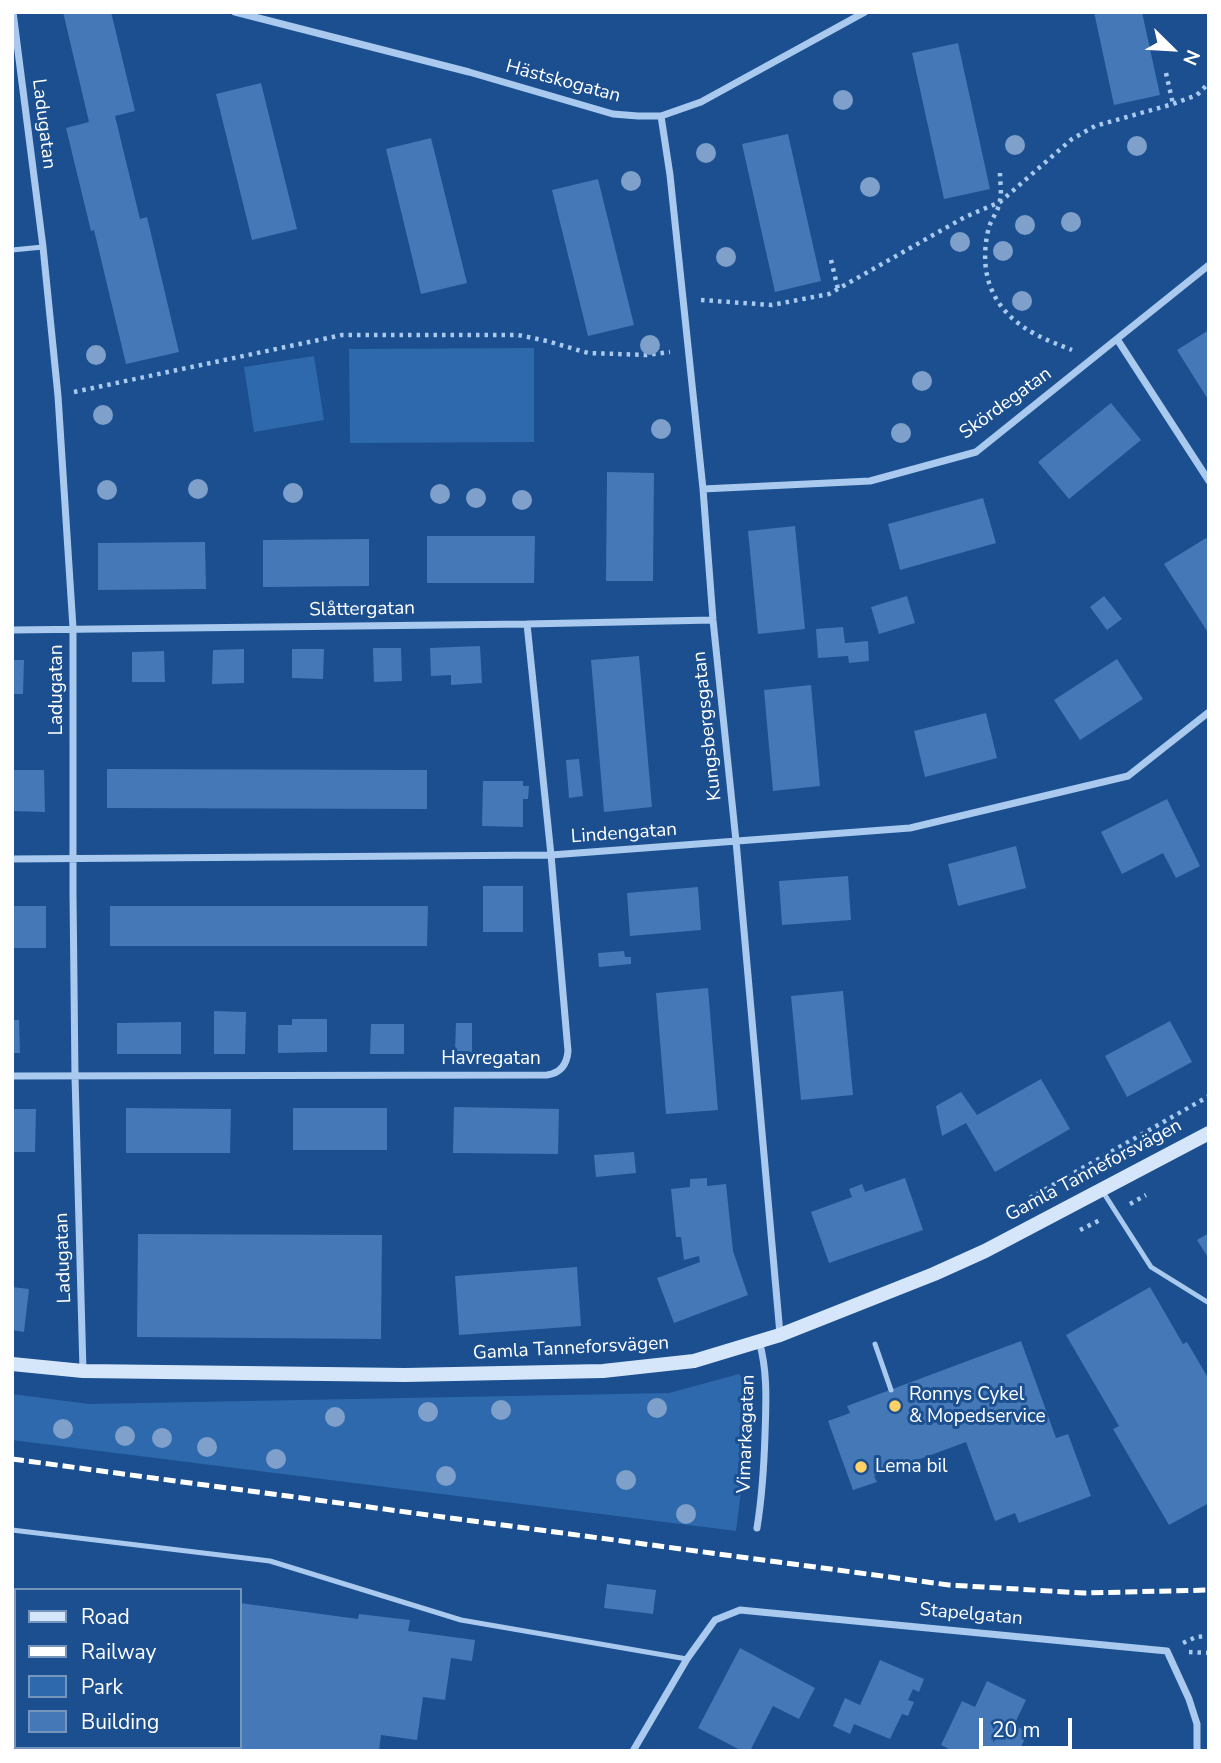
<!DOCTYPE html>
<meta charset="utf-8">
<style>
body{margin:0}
#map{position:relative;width:1221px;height:1763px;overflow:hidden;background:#1b4f8f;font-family:"Nunito Sans",sans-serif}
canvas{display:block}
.frame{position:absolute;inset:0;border:14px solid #fff;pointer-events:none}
.legend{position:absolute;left:14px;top:1588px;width:228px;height:161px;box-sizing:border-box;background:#1b4f8f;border:2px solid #7695bc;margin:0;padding:9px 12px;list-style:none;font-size:21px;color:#fff}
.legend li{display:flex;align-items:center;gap:14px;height:35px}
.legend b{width:35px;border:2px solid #7695bc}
.north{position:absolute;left:1137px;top:14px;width:70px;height:70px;-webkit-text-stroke:5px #1b4f8f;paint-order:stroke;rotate:114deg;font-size:19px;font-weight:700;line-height:28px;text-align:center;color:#fff}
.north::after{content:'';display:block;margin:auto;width:24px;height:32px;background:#fff;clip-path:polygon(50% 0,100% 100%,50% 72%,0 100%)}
.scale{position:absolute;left:979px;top:1718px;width:93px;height:32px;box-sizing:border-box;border:4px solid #fff;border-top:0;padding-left:9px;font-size:21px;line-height:24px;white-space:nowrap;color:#fff;-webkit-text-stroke:5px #1b4f8f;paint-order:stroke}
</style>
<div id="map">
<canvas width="1221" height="1763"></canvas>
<div class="frame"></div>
<ul class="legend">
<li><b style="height:9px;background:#d6e6fa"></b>Road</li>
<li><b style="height:9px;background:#fff"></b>Railway</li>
<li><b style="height:19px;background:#2e69ad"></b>Park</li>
<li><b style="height:19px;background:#4478b7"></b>Building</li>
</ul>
<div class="north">N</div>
<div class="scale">20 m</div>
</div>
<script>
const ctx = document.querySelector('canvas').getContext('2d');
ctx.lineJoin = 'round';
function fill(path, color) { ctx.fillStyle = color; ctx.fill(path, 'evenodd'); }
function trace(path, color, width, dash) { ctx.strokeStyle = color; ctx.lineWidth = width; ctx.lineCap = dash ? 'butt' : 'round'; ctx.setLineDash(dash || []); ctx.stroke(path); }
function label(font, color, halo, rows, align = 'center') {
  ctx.font = font + ' "Nunito Sans",sans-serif'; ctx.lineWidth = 6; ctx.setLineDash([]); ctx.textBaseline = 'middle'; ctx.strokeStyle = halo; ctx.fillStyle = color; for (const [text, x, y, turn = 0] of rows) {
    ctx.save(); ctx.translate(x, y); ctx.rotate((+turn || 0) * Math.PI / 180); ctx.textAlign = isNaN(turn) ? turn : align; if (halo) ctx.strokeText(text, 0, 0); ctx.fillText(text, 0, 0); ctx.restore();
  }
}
const green = new Path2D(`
 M534,348v94l-184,1 -1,-94z
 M314,356l10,64 -70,12 -10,-65z
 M739,1374l10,13 3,17 -16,127 -724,-91v-46l77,10 580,-11z`);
const building = new Path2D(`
 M63,12h48l24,99 -20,5 25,103 7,-2 32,135 -53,12 -32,-134 -3,1 -25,-103 23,-6z
 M1094,12h48l18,83 -46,10z
 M958,43l32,146 -46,10 -32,-146z
 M261,83l36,146 -45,11 -36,-146z
 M788,134l33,147 -46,11 -33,-148z
 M431,138l36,145 -46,11 -35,-145z
 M598,179l36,146 -46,11 -36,-146z
 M1209,330v71l-32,-51z
 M1111,403l30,37 -72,59 -31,-37z
 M607,472l47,1 -1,108h-47z
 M983,498l13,45 -96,27 -12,-46z
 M795,526l10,103 -47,5 -10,-103z
 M427,536h108l-1,47h-107z
 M1206,538l3,5v91l-45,-70z
 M369,539v47l-106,1v-47z
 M205,542l1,47 -108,1v-47z
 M907,596l8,27 -36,11 -8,-27z
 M1104,596l18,23 -15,11 -17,-23z
 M843,627l2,16 23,-2 1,20 -20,2 -1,-7 -30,2 -2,-29z
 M480,646l2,37 -31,2v-10l-20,1 -1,-28z
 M373,648h28l1,33 -28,1z
 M244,649v34l-32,1 1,-34z
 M292,649h32l-1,30 -31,-1z
 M164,651l1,31h-33v-30z
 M639,656l13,151 -48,5 -13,-152z
 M1117,659l26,40 -63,41 -26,-40z
 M12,660h12l-1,34h-11z
 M811,685l9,101 -47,5 -9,-101z
 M986,713l11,45 -72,19 -11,-46z
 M579,759l4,37 -14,2 -3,-38z
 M107,769l320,1v39l-320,-1z
 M12,770h32l1,42 -33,-1z
 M483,781h40v5h6l-1,13h-5v28l-41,-1z
 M1167,799l33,67 -24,12 -13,-25 -41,21 -21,-42z
 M1016,846l10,42 -68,18 -10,-42z
 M848,876l3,44 -69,5 -3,-44z
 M483,886h40v46h-40z
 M698,887l3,43 -71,6 -3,-43z
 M12,906h34v42h-34z
 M110,906h318l-1,40h-317z
 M624,951l1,6h6v7l-32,3 -1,-14z
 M708,988l10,122 -52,4 -10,-121z
 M843,991l10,104 -52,5 -10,-104z
 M214,1011l32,1 -1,42h-31z
 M292,1019h35v33l-49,1v-28h14z
 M12,1020h7l1,33h-8z
 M1170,1021l22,41 -65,35 -22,-41z
 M181,1022v32h-64v-31z
 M456,1023h16v29l-17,-1z
 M371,1024h33v30h-34z
 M1041,1079l29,50 -75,43 -29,-49 -24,13 -6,-30 25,-14 16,23z
 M454,1107l105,2 -1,45 -105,-1z
 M126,1108l105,1 -1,44h-104z
 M293,1108h94v42h-94z
 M12,1109h24l-1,43h-23z
 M634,1152l2,21 -40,4 -2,-22z
 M707,1178v8l19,-2 7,67 15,44 -74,28 -17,-45 43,-16 -1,-6 -15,4 -3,-23h-5l-5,-48 19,-2v-8z
 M905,1178l18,52 -94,33 -18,-51 41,-15 -3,-8 13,-5 3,8z
 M1209,1233v26l-12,-19z
 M138,1234l244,1 -1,104 -244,-2z
 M577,1267l4,59 -122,9 -4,-59z
 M12,1287l17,2 -5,43 -12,-2z
 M1150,1287l33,57 4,-2 20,34h2v127l-40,22 -56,-96 6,-3 -53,-91z
 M1021,1341l35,97 12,-4 23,62 -72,27 -4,-10 -20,8 -29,-79 -92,34 3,6 -24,8 -25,-69 22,-8 -3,-7z
 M607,1584l49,6 -3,24 -49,-6z
 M240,1603l118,16 1,-5 51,6 -2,11 67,9 -3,21 -21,-3 -6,42 -22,-3 -6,43 -36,-5 -2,16h-282l1,-4h142z
 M740,1648l75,40 -16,31 -26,-13 -23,45h-8l-44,-23z
 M880,1660l44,19 -5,13 -6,-3 -5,11 6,2 -6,14 -6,-2 -12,25 -36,-15 -4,10 -17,-8 12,-28 15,7z
 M987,1681l39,19 -12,25 14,7 -9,19h-66l-12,-6 21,-44 13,6z`);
const path = new Path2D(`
 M1166,73l7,31
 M1000,173c0,9 2,19 0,27 -1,11 -10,20 -12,31 -10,46 6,82 49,104 11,6 23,10 35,15
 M831,260l7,29
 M701,300l71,5 57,-11 136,-77 35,-15 72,-63 23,-13 78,-22 24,-9 12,-12
 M74,392l268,-57h176l29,6 41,12 59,2 23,-3
 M1030,1198l179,-102
 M1130,1204l16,-9
 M1080,1230l20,-10
 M587,1346l22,-1
 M1183,1643l13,-6 13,-1
 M1189,1652l20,1`);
const lane = new Path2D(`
 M12,250l31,-3
 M1103,1192l48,75 58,36
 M875,1344l16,46
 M12,1530l258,31 191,59 226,39`);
const street = new Path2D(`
 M13,12l30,235 15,149 15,232v265l2,183 8,295
 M235,12l234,60 144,42 25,2h23l40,-14 164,-90
 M661,116l9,59 33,314 10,131 23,221 44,493
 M1117,339l92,142
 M703,489l167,-8 106,-29 233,-187
 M12,630l515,-6 186,-4
 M12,859l539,-4 359,-27 218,-52 81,-64
 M12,1076l535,-1c14,-2 20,-11 21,-24l-17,-196 -24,-231
 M757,1528c5,-31 7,-62 8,-93 1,-32 3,-63 -6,-94
 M633,1751l54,-92 28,-39 25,-10 427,41 22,48 8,25v27`);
const secondary = new Path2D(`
 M12,1364l71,7 322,4 198,-4 91,-10 86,-26 154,-61 51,-23 224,-118`);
const rail = new Path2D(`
 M12,1459l937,126 135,8 125,-3`);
const trees = [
 [843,100],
 [1015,145],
 [1137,146],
 [706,153],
 [631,181],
 [870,187],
 [1071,222],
 [1025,225],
 [960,242],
 [1003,251],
 [726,257],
 [1022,301],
 [650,345],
 [96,355],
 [922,381],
 [103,415],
 [661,429],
 [901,433],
 [198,489],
 [107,490],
 [293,493],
 [440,494],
 [476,498],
 [522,500],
 [657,1408],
 [501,1410],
 [428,1412],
 [335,1417],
 [63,1429],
 [125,1436],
 [162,1438],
 [207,1447],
 [276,1459],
 [446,1476],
 [626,1480],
 [686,1514]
];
const markers = [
 [895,1406,7,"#ffd166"],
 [861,1467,7,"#ffd166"]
];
const streetNames = [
 ["Hästskogatan",563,82,15],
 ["Ladugatan",43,124,83],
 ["Skördegatan",1006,404,-36],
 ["Slåttergatan",362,610,-1],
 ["Ladugatan",57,690,-90],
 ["Kungsbergsgatan",708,726,-96],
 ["Lindengatan",624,834,-4],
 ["Havregatan",491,1059],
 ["Gamla Tanneforsvägen",1094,1171,-28],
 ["Ladugatan",64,1258,-92],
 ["Gamla Tanneforsvägen",571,1349,-3],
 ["Vimarkagatan",747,1434,-88],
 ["Stapelgatan",971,1615,5]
];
const poiNames = [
 ["Ronnys Cykel",909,1395],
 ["& Mopedservice",909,1417],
 ["Lema bil",875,1467]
];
fill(green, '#2e69ad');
fill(building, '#4478b7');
trace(path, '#a9c9ee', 4.5, [3.5, 5]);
trace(lane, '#a9c9ee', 5);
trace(street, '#a9c9ee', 7);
trace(secondary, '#d6e6fa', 14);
trace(rail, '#fff', 5, [12, 5]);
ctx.fillStyle = '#7ea0ca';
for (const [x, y] of trees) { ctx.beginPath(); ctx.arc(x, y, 10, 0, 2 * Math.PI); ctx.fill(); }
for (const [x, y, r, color] of markers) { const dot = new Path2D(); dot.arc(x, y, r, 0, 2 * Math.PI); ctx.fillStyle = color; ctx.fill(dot); trace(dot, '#1b4f8f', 2.5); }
label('19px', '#fff', '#1b4f8f', streetNames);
label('19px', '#fff', '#1b4f8f', poiNames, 'left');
</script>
